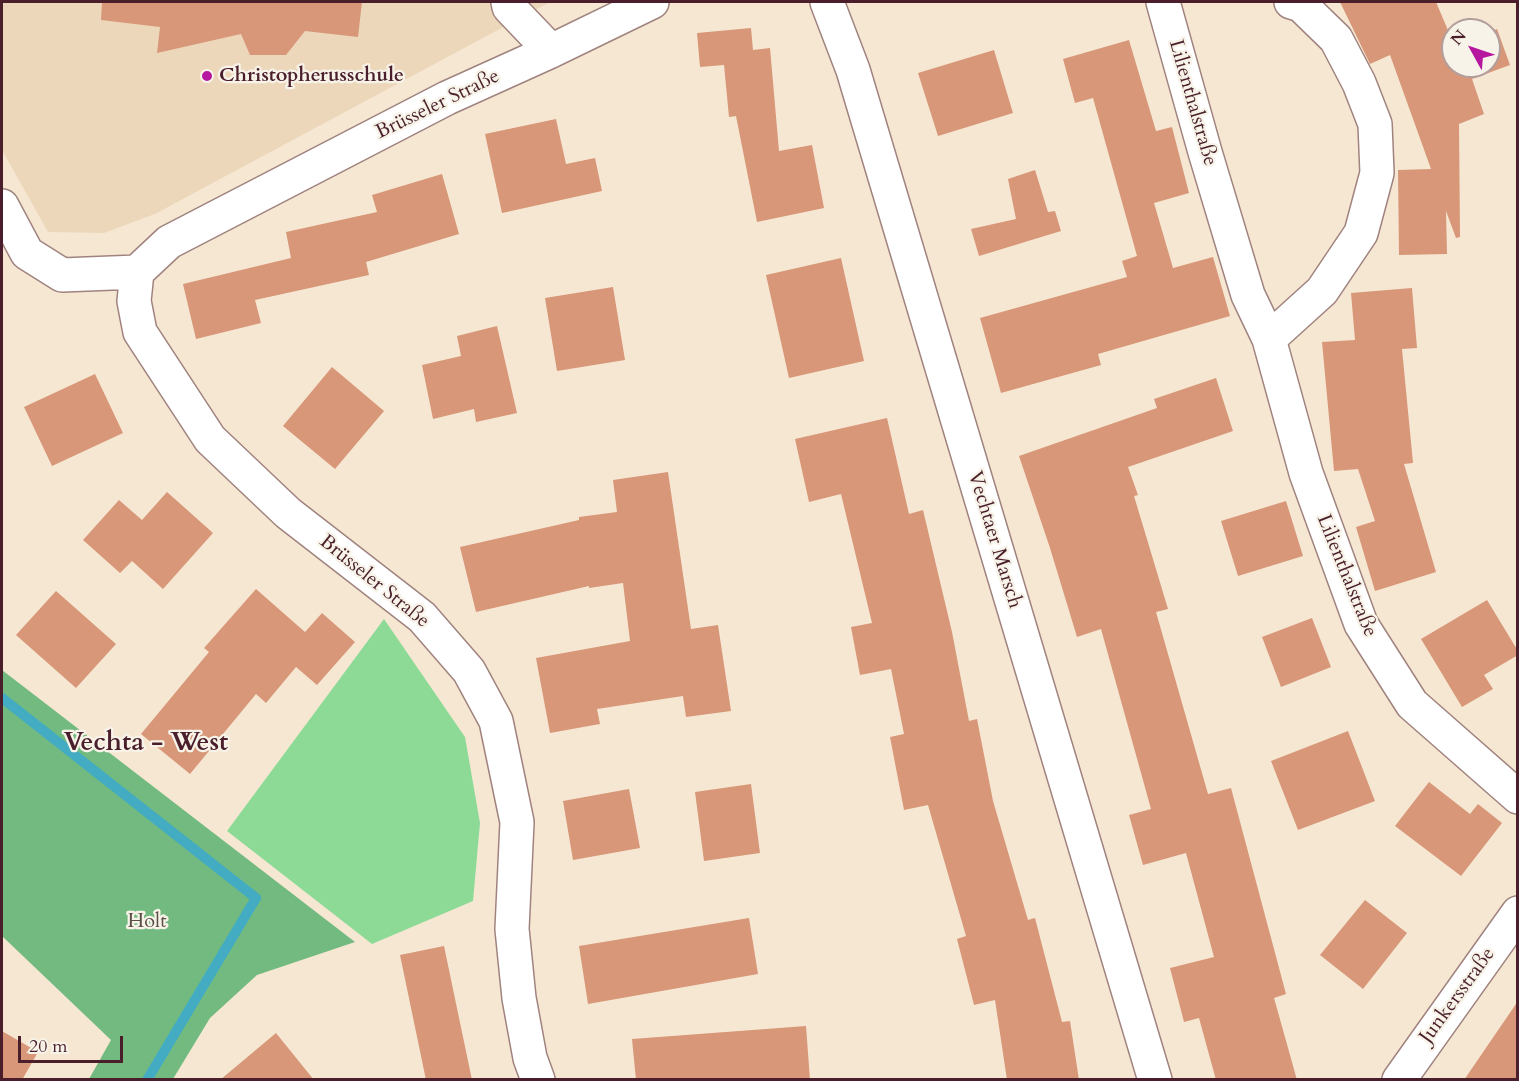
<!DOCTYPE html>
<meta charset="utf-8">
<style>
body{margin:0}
#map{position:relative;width:1519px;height:1081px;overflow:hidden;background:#f6e7d3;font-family:Cardo,serif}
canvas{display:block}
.frame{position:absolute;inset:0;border:3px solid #4a1f2b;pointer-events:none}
.north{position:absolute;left:1441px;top:18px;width:60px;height:60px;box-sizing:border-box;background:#f7f3e8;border:2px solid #b29e9c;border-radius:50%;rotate:310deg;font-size:16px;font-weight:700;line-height:24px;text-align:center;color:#4a1f2b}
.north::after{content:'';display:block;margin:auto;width:21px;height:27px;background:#b5179e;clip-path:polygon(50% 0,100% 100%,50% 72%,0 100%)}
.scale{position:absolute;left:18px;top:1036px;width:105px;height:27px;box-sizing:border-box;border:3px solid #4a1f2b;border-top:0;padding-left:8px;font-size:18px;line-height:21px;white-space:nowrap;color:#4a1f2b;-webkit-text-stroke:4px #f7f3e8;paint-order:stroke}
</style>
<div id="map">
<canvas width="1519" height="1081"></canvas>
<div class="frame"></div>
<div class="north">N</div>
<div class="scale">20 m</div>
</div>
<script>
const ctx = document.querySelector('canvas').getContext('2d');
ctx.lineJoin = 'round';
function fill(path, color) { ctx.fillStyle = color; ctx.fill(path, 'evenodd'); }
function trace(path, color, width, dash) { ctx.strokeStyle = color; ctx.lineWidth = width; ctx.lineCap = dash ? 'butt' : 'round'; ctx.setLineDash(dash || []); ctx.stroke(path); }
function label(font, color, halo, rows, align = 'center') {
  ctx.font = font + ' Cardo,serif'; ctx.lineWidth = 4.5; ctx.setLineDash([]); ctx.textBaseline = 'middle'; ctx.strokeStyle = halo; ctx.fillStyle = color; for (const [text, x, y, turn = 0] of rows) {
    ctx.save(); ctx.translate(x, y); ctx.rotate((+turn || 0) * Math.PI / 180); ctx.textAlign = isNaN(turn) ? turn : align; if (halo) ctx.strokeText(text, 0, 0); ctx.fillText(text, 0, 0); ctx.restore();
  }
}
const built = new Path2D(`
 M2,2h548l-395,212 -51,19 -56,-1 -46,-82z`);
const green = new Path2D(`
 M384,619l81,118 15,86 -7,78 -101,43 -145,-113z`);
const forest = new Path2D(`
 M2,670l353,272 -98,33 -47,43 -37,61h-84l22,-39 -109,-104z`);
const stream = new Path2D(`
 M2,698l254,200 -109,182`);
const building = new Path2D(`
 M102,2h260l-4,35 -53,-6 -19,24h-36l-9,-21 -84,19 3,-26 -59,-7z
 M1340,2h96l17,40v24h36v-34l8,-3 13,36 -38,14 12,35 -25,10 1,113 -4,1 -10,-27 1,43 -48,1 -1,-85 33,-1 -41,-114 -20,9z
 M751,28l2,22 17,-2 9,103 33,-6 12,63 -67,14 -21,-106 -7,1 -5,-52 -24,2 -3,-34z
 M1129,40l27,91 16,-4 17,66 -35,10 19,65 40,-11 17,59 -132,38 3,11 -100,28 -21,-75 147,-41 -5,-16 15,-5 -44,-158 -18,5 -12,-44z
 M994,50l19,63 -75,23 -20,-63z
 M556,119l10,45 29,-6 7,33 -100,22 -17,-79z
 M1035,170l13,42 7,-1 6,20 -82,25 -8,-27 45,-10 -8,-40z
 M442,174l17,60 -93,28 3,13 -114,25 6,23 -65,16 -13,-55 108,-26 -5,-26 91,-20 -5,-17z
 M841,258l23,103 -75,17 -23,-103z
 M613,287l12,73 -68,11 -12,-73z
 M1412,288l5,60 -15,1 11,114 -9,1 32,108 -61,19 -19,-64 19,-6 -17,-52 -24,2 -12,-129 33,-2 -4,-47z
 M497,326l20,87 -41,9 -2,-13 -41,10 -11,-54 39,-9 -4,-20z
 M332,367l52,44 -49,58 -52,-43z
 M95,374l28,59 -71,33 -28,-59z
 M1216,378l17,53 -105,36 10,28 -4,1 34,113 -12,3 52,182 23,-6 55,206 -12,4 23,82h-81l-17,-62 -15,4 -14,-54 44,-11 -28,-104 -43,12 -14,-50 22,-6 -50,-180 -24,8 -27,-89 -31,-92 138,-48 -3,-9z
 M887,418l22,96 14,-4 29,122 17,89 8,-2 16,82 35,119 7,-2 27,104 8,-1 9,59h-72l-12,-80 -21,5 -17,-66 9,-3 -38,-131 -24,5 -14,-73 14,-3 -13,-65 -31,6 -9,-48 21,-4 -31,-129 -32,8 -14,-63z
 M668,472l23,157 27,-4 13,86 -45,6 -3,-21 -86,13 3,15 -50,9 -14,-75 94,-17 -7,-58 -34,5v-2l-113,26 -16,-65 119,-27v-3l38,-5 -4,-32z
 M167,492l46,41 -50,56 -31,-28 -12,12 -37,-33 36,-40 23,20z
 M1286,501l17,55 -65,20 -17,-55z
 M256,589l49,43 17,-19 33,29 -38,43 -21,-18 -30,36 -10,-9 -66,80 -49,-40 68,-82 -5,-4z
 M56,591l60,53 -40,44 -60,-53z
 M1487,600l31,51v4l-34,20 9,14 -31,18 -41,-68z
 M1312,618l19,49 -50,20 -19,-50z
 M1348,731l27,70 -77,29 -27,-69z
 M1429,782l41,32 8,-10 24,19 -41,53 -66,-50z
 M751,784l9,69 -56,8 -9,-69z
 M629,789l11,59 -67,12 -10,-59z
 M1365,900l42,33 -44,56 -43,-34z
 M749,918l9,56 -170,30 -9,-58z
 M444,946l28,134h-46l-26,-125z
 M1518,1001v79h-54z
 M806,1026l4,54h-174l-4,-41z
 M2,1031l36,21 -16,28h-20z
 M276,1033l38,47h-94z`);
const minor = new Path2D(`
 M508,2l1,5 42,44
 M827,2l26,68 302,1010
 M1163,2l42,150 43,143 21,44 37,134 55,151 51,80 106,93
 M2,206l25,47 35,22 75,-3 32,-30 278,-144 104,-47 101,-49
 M137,272l-3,29 6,31 70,107 78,74 134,104 47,54 27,50 21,101 -5,107 7,69 11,60 8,22
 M1269,339l53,-48 39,-58 16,-60 -2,-49 -16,-41 -23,-44 -35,-34 -10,-3
 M1399,1080l119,-167`);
const markers = [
 [207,76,6,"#b5179e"]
];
const poiNames = [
 ["Christopherusschule",219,76]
];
const streetNames = [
 ["Lilienthalstraße",1192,103,74],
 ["Brüsseler Straße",438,105,-26],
 ["Vechtaer Marsch",994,540,73],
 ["Lilienthalstraße",1346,576,68],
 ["Brüsseler Straße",374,582,39],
 ["Junkersstraße",1458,996,-54]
];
const parkNames = [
 ["Holt",147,922]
];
const districtNames = [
 ["Vechta - West",146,744]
];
fill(built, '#edd7bb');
fill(green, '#8dda97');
fill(forest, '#72ba80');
trace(stream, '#43acc2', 10);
fill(building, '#d79778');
trace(minor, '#a0837f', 36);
trace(minor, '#fff', 33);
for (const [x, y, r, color] of markers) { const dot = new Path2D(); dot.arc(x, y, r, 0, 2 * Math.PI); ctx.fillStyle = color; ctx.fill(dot); trace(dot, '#f7f3e8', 2); }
label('bold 20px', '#4a1f2b', '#f7f3e8', poiNames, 'left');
label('20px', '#4a1f2b', '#f7f3e8', streetNames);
label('20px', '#5b4e46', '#f7f3e8', parkNames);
label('bold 26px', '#4a1f2b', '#f7f3e8', districtNames);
</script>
